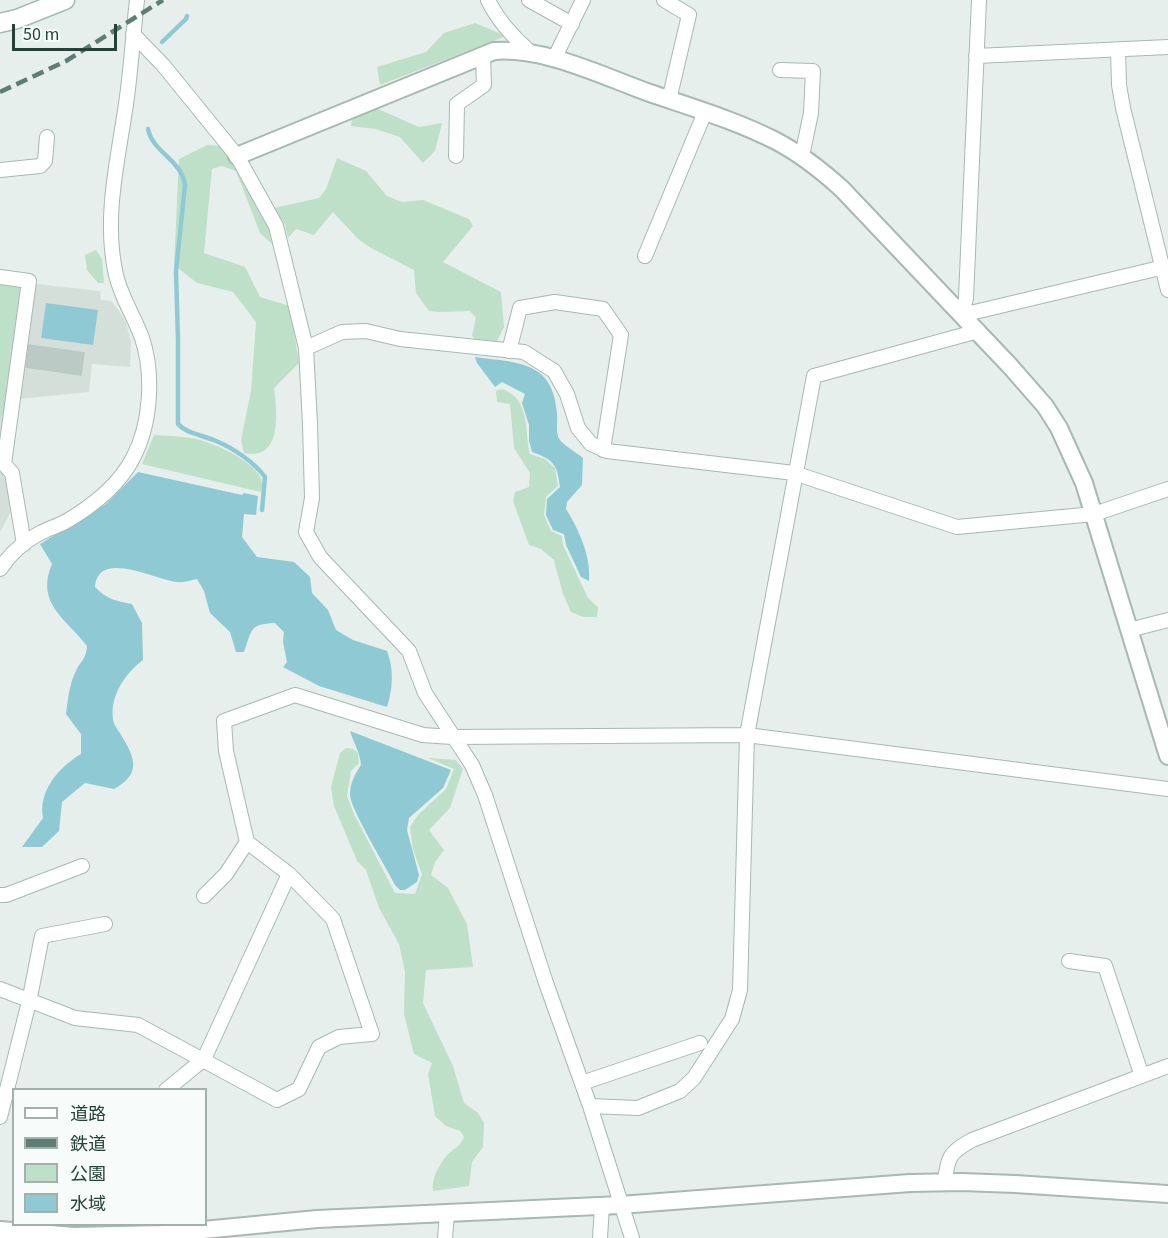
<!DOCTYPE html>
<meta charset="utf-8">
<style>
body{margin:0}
#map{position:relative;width:1168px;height:1238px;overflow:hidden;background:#e6efeb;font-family:"Source Sans 3","Noto Sans JP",sans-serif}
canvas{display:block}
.legend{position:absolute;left:12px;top:1088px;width:195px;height:138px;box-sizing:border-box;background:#f7fbf9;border:2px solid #a3b1ad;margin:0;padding:8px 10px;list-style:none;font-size:18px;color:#24423a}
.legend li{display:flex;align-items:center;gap:12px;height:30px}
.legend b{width:30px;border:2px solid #a3b1ad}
.scale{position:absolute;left:12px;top:24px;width:105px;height:27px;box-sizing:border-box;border:3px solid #24423a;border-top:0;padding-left:8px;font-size:18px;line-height:21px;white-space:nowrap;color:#24423a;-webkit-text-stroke:4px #f7fbf9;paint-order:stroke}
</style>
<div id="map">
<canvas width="1168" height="1238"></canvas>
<ul class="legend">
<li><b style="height:8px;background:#fff"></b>道路</li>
<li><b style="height:8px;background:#5f7d75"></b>鉄道</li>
<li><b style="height:16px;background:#bfe0c8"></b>公園</li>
<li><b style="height:16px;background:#8ec9d4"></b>水域</li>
</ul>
<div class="scale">50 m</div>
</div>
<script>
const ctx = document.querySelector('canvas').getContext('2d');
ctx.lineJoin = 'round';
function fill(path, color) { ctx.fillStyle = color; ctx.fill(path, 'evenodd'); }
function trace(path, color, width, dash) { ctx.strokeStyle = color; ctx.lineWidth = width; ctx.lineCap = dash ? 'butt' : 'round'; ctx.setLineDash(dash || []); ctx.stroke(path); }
const built = new Path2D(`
 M0,280l100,11 1,9 10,1 8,10 7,12 5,19 -1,25 -38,-3 -3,28 -81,8 -8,62z
 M0,470l9,9 6,25 -15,28z`);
const green = new Path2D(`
 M475,23l31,13 -126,49 -3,-18 49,-15 18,-19z
 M378,109l41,18 23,-4 -7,28 -12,12 -23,-26 -25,-8 -24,-3 1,-7 11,-8z
 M207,145l14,1 17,21 29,55 5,22 -12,-11 -24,-62 -14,-5 -10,3 -8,84 41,14 15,30 30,9 9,57 -25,25c3,24 9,73 -30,65l-3,-13 10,-49 5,-69 -23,-30 -36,-9 -23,-18 5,-106z
 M337,158l29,13 21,25 15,6 21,-2 46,19 4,7 -30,36 58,30 3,35 -8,16 -17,-1 -7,-6 4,-18 -6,-7 -31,1 -10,-1 -13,-18 -2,-23 -43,-22 -13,-9 -25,-27 -19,23 -18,-6 -8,9 -3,-13 -11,-17 45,-10 7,-9z
 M96,250l6,9 2,24h-6l-11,-13 -2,-15z
 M0,285l20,3 -17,127 -3,2z
 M502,389c29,10 22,41 28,65l15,5 10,9 3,18 -12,11 -2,18 7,16 11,5 1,9 25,53 10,9 -1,10h-14l-12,-5 -8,-18 -9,-34 -13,-11 -12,-4 -16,-44 2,-9 14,-5 1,-14 -16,-25 -4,-44 -13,-2 -1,-11z
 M154,435c15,1 32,1 46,5 18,5 72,28 61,52l-119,-28z
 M346,748l7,1 5,4 1,10 -8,8 -4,25 7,18 41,79 20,1 7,-20 -9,-24 -3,-23 8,-12 28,-26 8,-20 -26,-11 28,2 7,9 -13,39 -21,22 15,20 -9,12 -4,13 17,13 19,36 6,43 -47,3 -3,33 30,63 11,37 14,10 6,10 -1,24 -11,15 -3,24 -36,5c-2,-12 6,-26 14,-36 7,-7 13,-8 17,-18l-4,-6 -14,-5 -11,-10 -7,-42 4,-11 -18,-9 -10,-40 1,-42 -6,-28 -20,-36 -13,-38 -9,-9 -23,-55 -3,-19 9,-34z`);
const water = new Path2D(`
 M46,303l52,7 -5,35 -52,-7z
 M475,357c42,6 78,3 82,56 1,8 -2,20 3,27 6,7 16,12 23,18l-1,27 -15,17 -1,7c13,21 25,47 23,72l-8,-4 -15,-32 -2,-11 -11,-4 -7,-15 1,-16 13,-12c-3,-23 -6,-27 -28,-35l-3,-11v-16l-7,-22 3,-9 -23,-12 -7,5 -18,-24z
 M138,472l104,23 2,-2 14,3 -2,19 -12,-1 -2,23 15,20 37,5 16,15 2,16 16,17 8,20 17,10 34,11c7,18 6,37 0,56l-68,-21 -36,-19 4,-5 -4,-20 1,-10 -9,-9c-26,1 -23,7 -31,29h-8l-6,-20 -20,-19 -6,-22 -7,-12c-6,1 -13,4 -19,3 -21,-1 -80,-34 -83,5 11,12 21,14 37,17l10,19 1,37c-18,14 -33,35 -30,59 0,5 6,12 8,16 15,24 20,39 -7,54l-29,-6 -23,19 -3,29 -17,16h-20l21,-29c-5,-27 16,-51 38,-64v-20l-15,-20c2,-14 3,-30 10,-43 5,-11 10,-11 11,-25 -20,-27 -52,-42 -35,-82l-12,-20 66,-40z
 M350,731l101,39 -8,18 -34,30 -2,12 12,45 -2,7 -12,8h-5l-5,-5c-9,-18 -44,-75 -45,-90 0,-12 5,-21 11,-30 -1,-13 -7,-21 -11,-34z`);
const stream = new Path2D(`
 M162,42l24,-23 1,-3
 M148,129c5,24 33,30 37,56l-9,86 2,69v84c9,10 25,11 38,17 17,7 38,21 49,36l-3,33`);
const building = new Path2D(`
 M29,345l55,8 -3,22 -55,-8z`);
const minor = new Path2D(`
 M488,0c10,21 24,36 41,51
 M529,0l43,24
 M664,0l25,15 -20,85
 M979,0l-13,298 -4,17 206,-49
 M133,34l30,31 74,91 39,70 30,122 4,76 2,74 -6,34 14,25 89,94 16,42 47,72 13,30 61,188 44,123 42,132
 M1118,50l1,35 4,23 45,182
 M976,56l192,-9
 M554,59l29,-59
 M780,70l33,1 -2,42 -9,43
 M456,156l1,-52 27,-19 -1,-29
 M0,170l40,-4 5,-5 2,-24
 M645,256l60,-144
 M0,277l29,4 -25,183 8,9 12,71
 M306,348l36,-16 24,-1 34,8 124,13 30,19 13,23 11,34 13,16 16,7 187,22 163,54 137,-13 74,-25
 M509,351l11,-43 35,-6 48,7 18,26 -18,115
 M0,569c10,-15 23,-27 40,-36 8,-4 17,-7 25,-11 26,-15 54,-37 68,-64 18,-34 21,-84 9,-120 -8,-22 -21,-41 -26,-63 -13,-57 2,-115 10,-171 5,-34 7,-70 11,-104
 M1129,630l39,-10
 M0,895h6l76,-29
 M204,896l22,-22 21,-32
 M1069,961l36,5 37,110
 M0,989l75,29 63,7 139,75 22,-11 20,-42 20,-10 33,-3 -39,-115 -44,-45 -42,-32 -21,-91 -2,-30 71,-26 128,40 29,2 295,-2 421,54
 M582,1083l118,-40
 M166,1090l38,-31 85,-185
 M590,1106l48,2 42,-17 14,-13 38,-59 8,-29 7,-255 67,-359 164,-45
 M0,1117l29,-115 13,-66 63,-12
 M945,1183c2,-26 5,-31 27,-43l196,-74
 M445,1238l2,-24
 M600,1238l2,-32`);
const tertiary = new Path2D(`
 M237,156l257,-105c50,-4 106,24 153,41 43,15 88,28 129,49 25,13 45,29 66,48l168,177 35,40 14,22 25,55 84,273
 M0,1230l74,6 88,-2 155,-15 303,-14 290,-22 52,-1 53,2 153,10`);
const secondary = new Path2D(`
 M0,23l17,-4 48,-19`);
const rail = new Path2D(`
 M0,92l66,-31 97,-61`);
fill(built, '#d4dfda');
fill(green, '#bfe0c8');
fill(water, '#8ec9d4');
trace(stream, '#8ec9d4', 4.5);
fill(building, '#bbcac4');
trace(building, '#b8c9c2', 1.5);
trace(minor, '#a8b8b2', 16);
trace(tertiary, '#a8b8b2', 20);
trace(secondary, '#a4bbb3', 21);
trace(minor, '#fff', 14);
trace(tertiary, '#fff', 16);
trace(secondary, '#fff', 18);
trace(rail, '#5f7d75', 4.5, [12, 6]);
</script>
